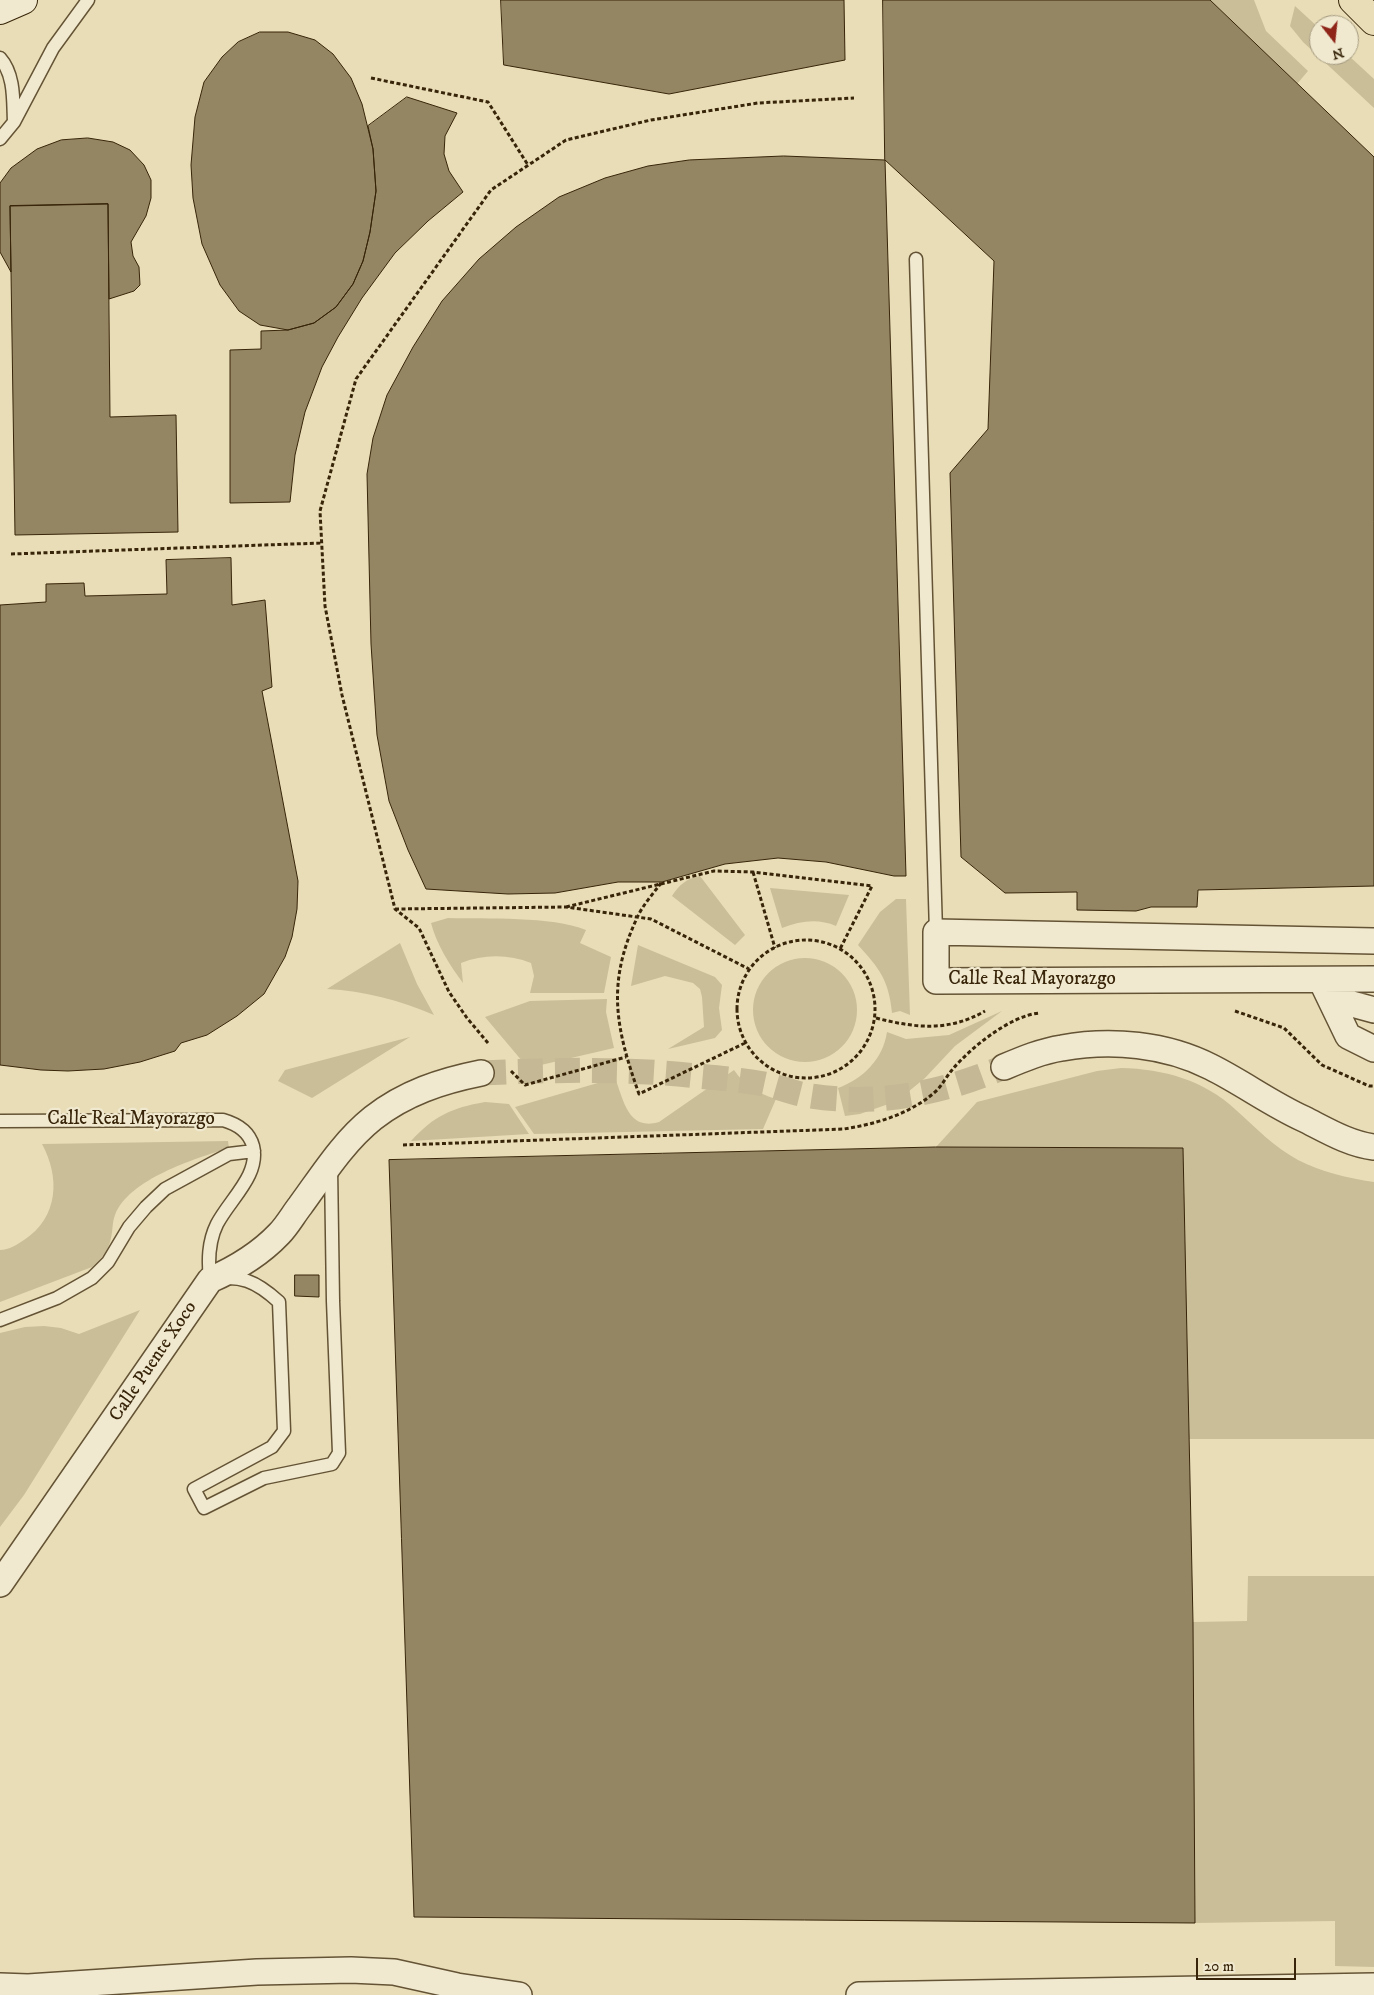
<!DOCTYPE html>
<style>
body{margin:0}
#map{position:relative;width:1374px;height:1995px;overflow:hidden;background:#e8ddb7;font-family:"IM FELL DW Pica",serif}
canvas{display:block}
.north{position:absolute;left:1309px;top:15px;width:50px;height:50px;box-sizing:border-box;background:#f0e9d0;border:1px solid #a69b80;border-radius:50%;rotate:164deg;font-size:14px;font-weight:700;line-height:20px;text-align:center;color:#382509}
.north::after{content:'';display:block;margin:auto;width:18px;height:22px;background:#8f2418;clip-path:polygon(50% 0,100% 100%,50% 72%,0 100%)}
.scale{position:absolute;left:1196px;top:1958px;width:100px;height:22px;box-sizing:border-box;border:2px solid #382509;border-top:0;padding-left:6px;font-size:15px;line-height:18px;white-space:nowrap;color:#382509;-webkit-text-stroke:4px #f0e9d0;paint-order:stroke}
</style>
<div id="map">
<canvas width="1374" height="1995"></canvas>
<div class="north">N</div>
<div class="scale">20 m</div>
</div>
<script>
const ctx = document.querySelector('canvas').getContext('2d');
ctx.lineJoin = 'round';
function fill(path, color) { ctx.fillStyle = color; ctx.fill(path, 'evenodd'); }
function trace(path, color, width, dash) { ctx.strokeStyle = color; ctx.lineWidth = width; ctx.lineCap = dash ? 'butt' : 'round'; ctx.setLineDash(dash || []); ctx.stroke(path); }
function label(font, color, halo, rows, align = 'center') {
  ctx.font = font + ' "IM FELL DW Pica",serif'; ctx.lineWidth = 4.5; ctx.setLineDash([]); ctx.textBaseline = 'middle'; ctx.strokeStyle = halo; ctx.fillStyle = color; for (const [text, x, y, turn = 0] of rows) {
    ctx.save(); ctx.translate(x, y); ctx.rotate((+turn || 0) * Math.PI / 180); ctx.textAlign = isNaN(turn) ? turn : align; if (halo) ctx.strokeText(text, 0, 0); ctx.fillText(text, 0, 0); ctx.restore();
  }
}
const green = new Path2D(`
 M1210,0h44l12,31 42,40 -11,13z
 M1295,6l24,22v27h29l26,24v29l-71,-66 -13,-16z
 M700,876l45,59 -10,10 -63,-49c7,-11 15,-18 28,-20z
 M770,888l79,7 -13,31c-18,-8 -36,-5 -54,2z
 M896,899h10l4,116 -10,-4 -8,2c-3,-33 -13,-45 -34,-68l22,-33z
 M448,918c39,1 103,-2 138,12l-6,13 31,14 -7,36h-74l4,-17 -3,-13c-22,-9 -48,-9 -70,0l2,20c-13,-17 -27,-40 -32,-60z
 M400,943l17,41 17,31c-34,-15 -70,-24 -107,-26z
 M638,945l77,32 7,8 -3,23 3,22 -7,8 -47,11 36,-22 -2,-30 -2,-8 -7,-6 -28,-7 -34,10z
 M753 1010a52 52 0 1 1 104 0a52 52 0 1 1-104 0Z
 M607,999l-1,13 8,36 -86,20 -43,-51 45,-16z
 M1002,1011l-47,35 -30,32 -28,23 -37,13 -15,2 -7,-28c25,-9 45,-29 49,-56l19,7 43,-4z
 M410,1037l-98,61 -34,-17 7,-11z
 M1121,1068c43,1 83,12 115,42 20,18 38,37 62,50 24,12 49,18 76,22v257h-186l-5,-291 -247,-1 41,-45 120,-31z
 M734,1070c11,16 25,24 42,29l-13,30 -229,5 -19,-27 100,-29c9,23 13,53 44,44z
 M485,1102l24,2 20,30 -118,7c23,-25 40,-33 74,-39z
 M228,1141l1,7c-35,11 -100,31 -114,67 -3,8 -2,15 -4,23 -2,12 -10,21 -19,29l-92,35v-52c9,0 18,-6 24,-10 35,-23 36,-63 18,-96z
 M140,1310l-116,185 -24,32v-194l25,-6 19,-1 17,2 18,6z
 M1248,1576h126v391l-39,-1v-45l-140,2 -2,-301 54,-1z`);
const building = new Path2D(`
 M501,0h343l1,60 -176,34 -165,-29z
 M883,0h327l164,157v729l-176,4 -1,17h-46l-15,4 -59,-1v-18l-72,1 -44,-36 -11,-384 38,-44 6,-168 -109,-101z
 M260,32h28l27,8 18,14 18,24 11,26 11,45 3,42 -6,41 -7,29 -10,23 -17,23 -22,16 -26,7 -28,-5 -21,-14 -19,-26 -18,-41 -9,-46 -2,-33 4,-48 9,-35 18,-25 16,-15z
 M407,97l50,16 -12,23 -1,18 5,17 14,21 -35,29 -33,32 -33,45 -24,39 -16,30 -17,45 -10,43 -5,47 -60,1v-153l31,-1v-18l27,-1 26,-7 22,-16 17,-23 10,-23 7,-29 6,-41 -3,-42 -5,-23z
 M88,138l25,4 17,8 14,15 7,15v18l-5,18 -15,26 2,14 6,11 1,18 -6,6 -25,8 -1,-95 -98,2 1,66 -11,-20v-69l11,-15 26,-19 24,-9z
 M784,156l101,4 21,716h-12l-68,-14 -48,-4 -53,6 -63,18h-44l-63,11 -47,1 -82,-5 -18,-39 -19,-49 -12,-66 -6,-91 -4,-170 6,-36 14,-43 26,-48 29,-46 37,-42 37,-32 43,-30 46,-19 43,-12 41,-6z
 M108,204l2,213 66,-2 2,117 -163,3 -5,-329z
 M231,558l1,47 33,-5 7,87 -10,4 36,190 -1,28 -5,28 -7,20 -21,37 -27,22 -30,19 -26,8 -6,8 -35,11 -36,7 -36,2 -27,-1 -41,-5v-460l46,-3v-18l38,-1 1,13 82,-2 -1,-34z
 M936,1147l247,1 10,474 2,301 -781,-6 -25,-757z
 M295,1275h24v22l-24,-1z`);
const minorTunnel = new Path2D(`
 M481,1073c72,-3 144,-5 216,3 22,2 45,4 67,8 14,3 27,8 41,11 69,12 135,-1 199,-28`);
const path = new Path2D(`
 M371,78l117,24 40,63
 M11,554l310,-11
 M753,872l22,76
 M661,883c-8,11 -19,23 -24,35 -31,66 -21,111 2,176l106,-51
 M566,907l148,-36 39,1 119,14 -32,63
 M395,909l171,-2 85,12 98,50
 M737 1009a69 69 0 1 1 138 0a69 69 0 1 1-138 0Z
 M1235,1011l49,17 38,37 47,21h5
 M876,1018c39,10 73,14 109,-7
 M488,1043l-21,-25 -18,-26 -30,-64 -24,-19 -53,-214 -17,-89 -5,-95 36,-132 135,-189 75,-50 85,-20 107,-17 96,-5
 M511,1071l14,14 101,-28
 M403,1145l441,-16c32,-5 66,-15 91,-37 7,-6 11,-15 17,-22 18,-22 59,-55 88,-57`);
const service = new Path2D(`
 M0,58c15,17 13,43 14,64
 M0,139l14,-17 39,-74 35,-48
 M916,259l20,673
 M0,1121l223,-1c14,4 26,11 30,26 7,29 -23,53 -36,78 -9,18 -9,37 -7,56 30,-6 46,1 69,22l5,129 -12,16 -78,42 10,19 60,-30 68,-14 7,-11 -6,-152 -2,-134
 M0,1320l57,-22 35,-20 16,-16 21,-35 17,-20 19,-18 64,-35 25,-3`);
const minor = new Path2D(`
 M1374,941l-438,-9v49l438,-2
 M1321,980l27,56 26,13
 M1330,998l44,12
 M1004,1067c19,-8 38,-16 58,-19 49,-9 104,-4 149,19 32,16 60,37 93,52 22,11 45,25 70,28
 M0,1584l210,-304c25,-11 50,-26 69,-46 8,-8 14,-19 21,-28 22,-30 43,-64 73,-88 32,-25 68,-37 108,-45
 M0,1986l28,1 229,-15 94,-2 43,2 63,14 62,9
 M859,1995l515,-9`);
const secondary = new Path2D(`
 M0,10l23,-10`);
const primary = new Path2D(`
 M1353,0l21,21`);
const streetNames = [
 ["Calle Real Mayorazgo",1032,980],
 ["Calle Real Mayorazgo",131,1120],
 ["Calle Puente Xoco",154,1362,-56]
];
fill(green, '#cabe99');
fill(building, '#948563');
trace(building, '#382509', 1);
trace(minorTunnel, '#c5b894', 25, [25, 12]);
trace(service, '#645334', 15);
trace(minor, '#645334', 28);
trace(secondary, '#382509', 30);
trace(primary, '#382509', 30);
trace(path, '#382509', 3, [4, 2.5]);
trace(service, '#f0e9d0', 12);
trace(minor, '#f0e9d0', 25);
trace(secondary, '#f0e9d0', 28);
trace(primary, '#e8ddb7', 28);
label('19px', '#382509', '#f0e9d0', streetNames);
</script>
